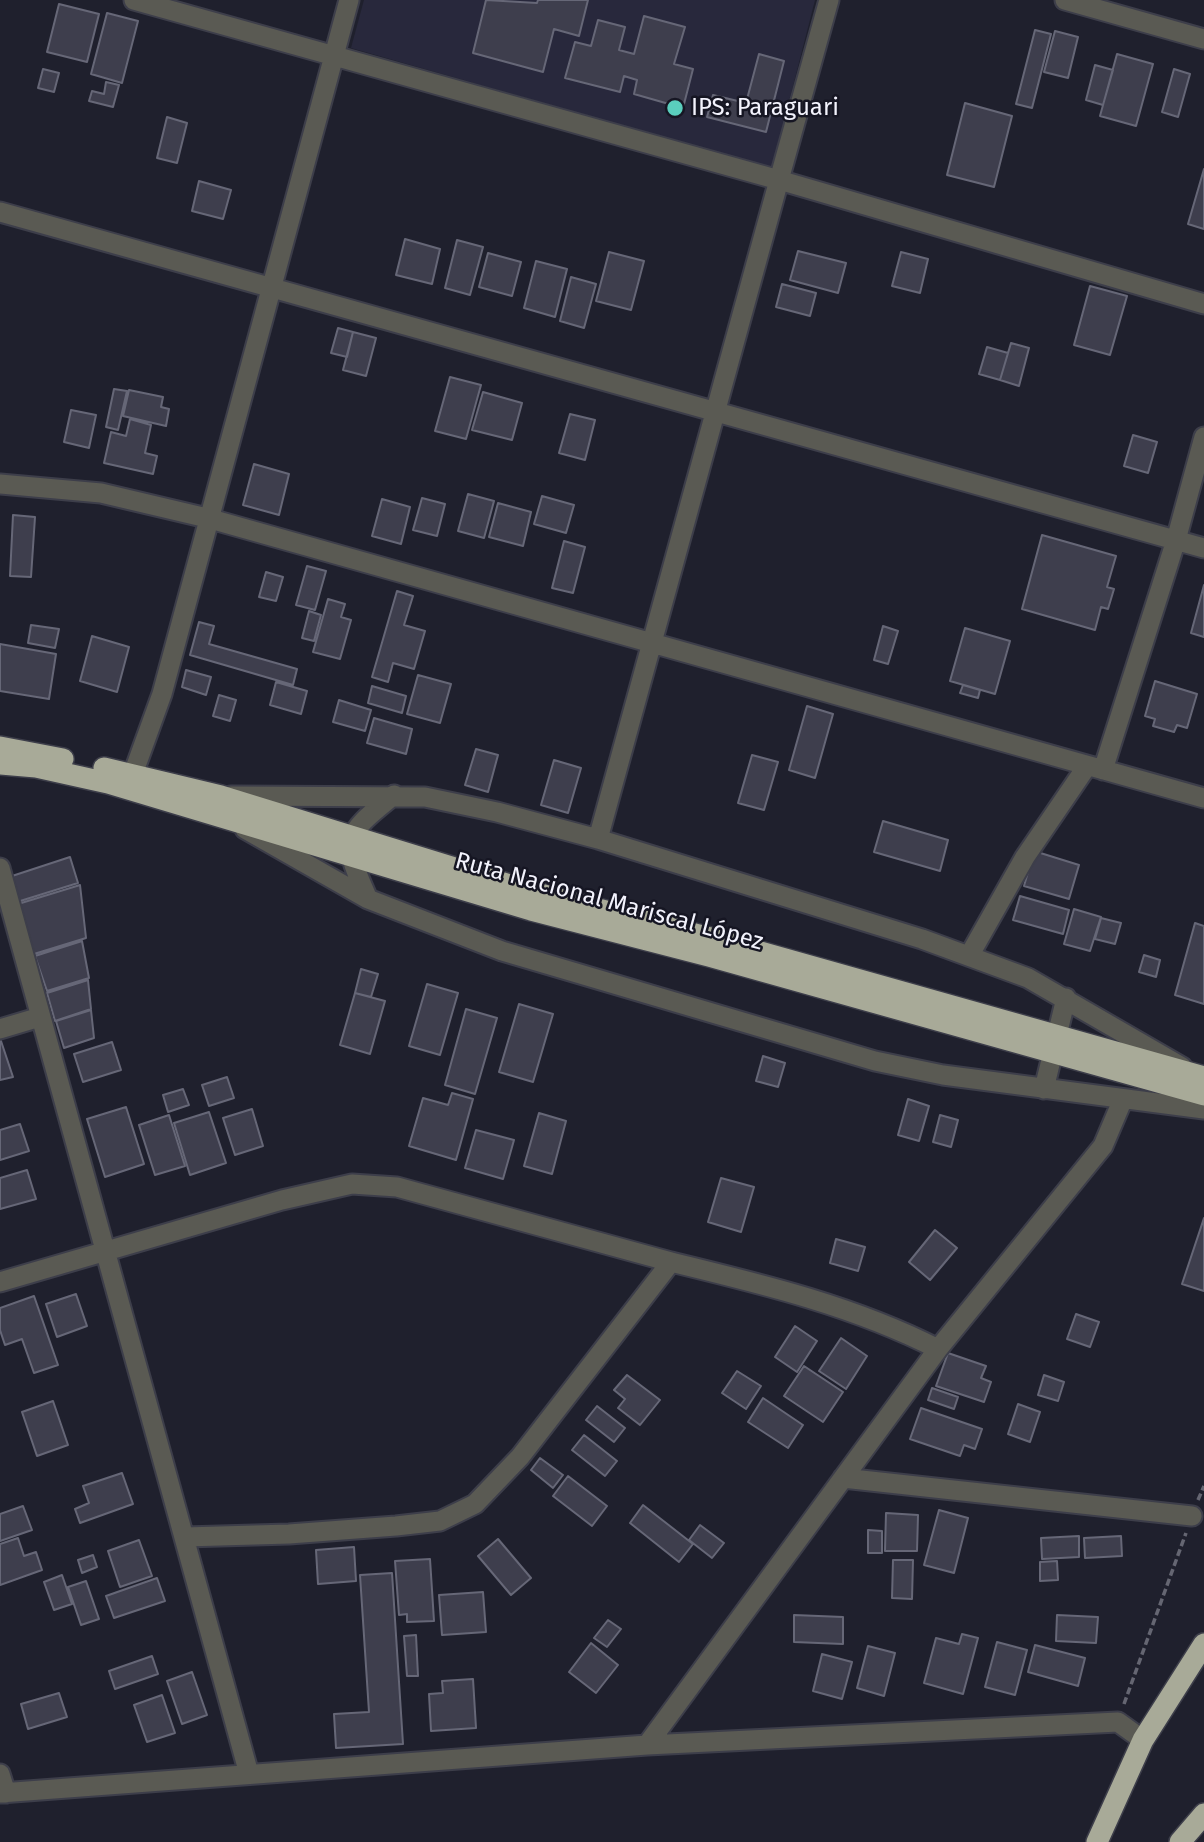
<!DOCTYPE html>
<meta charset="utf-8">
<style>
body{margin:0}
canvas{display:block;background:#1f202d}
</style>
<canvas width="1204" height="1842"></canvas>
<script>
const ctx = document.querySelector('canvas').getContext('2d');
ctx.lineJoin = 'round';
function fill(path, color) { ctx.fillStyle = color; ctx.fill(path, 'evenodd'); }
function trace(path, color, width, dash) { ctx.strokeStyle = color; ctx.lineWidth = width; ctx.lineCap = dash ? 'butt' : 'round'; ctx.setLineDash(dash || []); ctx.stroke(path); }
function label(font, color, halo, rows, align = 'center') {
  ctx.font = font + ' "Fira Sans",sans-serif'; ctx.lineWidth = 5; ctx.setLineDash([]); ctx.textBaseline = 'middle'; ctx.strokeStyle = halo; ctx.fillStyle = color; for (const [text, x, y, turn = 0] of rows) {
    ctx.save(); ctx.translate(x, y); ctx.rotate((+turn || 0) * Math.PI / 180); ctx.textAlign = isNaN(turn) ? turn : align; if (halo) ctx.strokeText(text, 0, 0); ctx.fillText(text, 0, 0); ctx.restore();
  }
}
const built = new Path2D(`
 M364,0h451l-43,168 -421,-120z`);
const building = new Path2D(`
 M486,0l51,3 1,-3h50l-9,36 -25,-7 -11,43 -70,-19z
 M59,4l40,10 -12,48 -40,-10z
 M107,13l31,8 -16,62 -31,-9z
 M644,16l41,11 -11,37 19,5 -10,39 -49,-14 3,-14 -13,-4 -4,16 -55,-14 10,-36 16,4 7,-26 27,7 -6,23 15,4z
 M1035,30l16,4 -19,74 -16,-4z
 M1055,31l23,6 -10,41 -24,-6z
 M759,54l25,7 -18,71 -59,-15 6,-22 33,8z
 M1117,54l36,10 -17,62 -36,-10z
 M1095,65l18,5 -10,35 -17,-5z
 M43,69l16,4 -5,19 -16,-4z
 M1174,69l16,5 -12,43 -16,-5z
 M106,82l13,3 -6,22 -24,-6 3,-10 12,3z
 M965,103l47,13 -18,71 -47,-12z
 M167,117l20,6 -10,40 -20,-5z
 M1204,169v60l-16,-5z
 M199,181l32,9 -8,29 -31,-8z
 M405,239l35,10 -8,35 -36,-9z
 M457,240l26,7 -13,48 -25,-7z
 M798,251l48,12 -8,30 -48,-13z
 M609,252l35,9 -13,49 -35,-9z
 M901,252l27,7 -8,34 -28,-7z
 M488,253l33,9 -9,34 -33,-9z
 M536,261l31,8 -12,48 -31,-9z
 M571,277l25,7 -12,44 -24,-7z
 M782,284l34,9 -6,23 -34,-9z
 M1090,286l37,10 -17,59 -36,-10z
 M338,328l15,4 -6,25 -16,-4z
 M353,332l23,6 -10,38 -23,-6z
 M1011,343l18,5 -10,38 -19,-6z
 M987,347l21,6 -8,27 -21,-6z
 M450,377l31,8 -15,54 -31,-8z
 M114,389l13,2 -9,39 -12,-3z
 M129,390l34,7 -2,10 8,2 -3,17 -43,-10z
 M483,392l39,11 -10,37 -40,-10z
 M71,410l25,5 -7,33 -25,-6z
 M570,414l25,6 -10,40 -26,-7z
 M130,419l21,6 -6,28 12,3 -4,18 -49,-11 7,-31 15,4z
 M1133,435l24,7 -9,31 -24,-7z
 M254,464l35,10 -10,41 -36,-10z
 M468,494l26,7 -10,37 -26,-7z
 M542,496l32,9 -8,28 -32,-9z
 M422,498l23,6 -8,32 -24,-6z
 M382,499l28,8 -9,37 -29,-8z
 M498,503l33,9 -8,34 -34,-9z
 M13,515l22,2 -4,60 -21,-1z
 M1042,535l74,21 -9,31 7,2 -6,20 -7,-2 -6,23 -73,-21z
 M564,541l21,6 -12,46 -21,-5z
 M307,566l19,5 -11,39 -19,-5z
 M266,572l17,5 -7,24 -17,-4z
 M1204,585v52l-13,-4z
 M397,591l16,5 -9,29 21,6 -11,38 -21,-6 -5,19 -16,-5z
 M328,599l17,5 -4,13 10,3 -11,39 -27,-7z
 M309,611l12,4 -7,26 -12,-3z
 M199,622l15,4 -5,18 88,25 -4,16 -103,-30z
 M31,625l28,4 -4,19 -27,-5z
 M883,626l15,5 -10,33 -14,-4z
 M965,628l45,13 -15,53 -45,-13z
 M92,636l37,11 -12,45 -37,-11z
 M0,644l56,10 -7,45 -49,-8z
 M186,670l25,7 -5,18 -24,-8z
 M418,675l33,9 -11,39 -33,-9z
 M1155,681l42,13 -10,34 -10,-3 -3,7 -21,-6 2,-7 -10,-3z
 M276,682l31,9 -6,23 -31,-9z
 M963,685l17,5 -2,8 -18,-5z
 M372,686l34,10 -4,17 -34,-10z
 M219,695l17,5 -6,21 -17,-5z
 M339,700l32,10 -6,21 -32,-9z
 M807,706l26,8 -18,64 -26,-8z
 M374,718l38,11 -6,25 -39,-11z
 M476,749l22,6 -10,37 -23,-7z
 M752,755l26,7 -14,48 -26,-7z
 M554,760l27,8 -13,45 -27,-8z
 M883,821l65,19 -8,31 -66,-19z
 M1034,851l45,14 -10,34 -45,-13z
 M70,857l8,26 -61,19 -8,-25z
 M80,885l6,53 -52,16 -16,-50z
 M1020,896l49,14 -6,24 -50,-14z
 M1074,909l27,8 -11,34 -26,-7z
 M1101,918l20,5 -6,21 -20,-5z
 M1195,923l9,3v78l-29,-9z
 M82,941l7,37 -42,13 -12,-35z
 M1144,955l16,5 -4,17 -17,-5z
 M361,969l17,5 -7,23 -16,-4z
 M88,980l3,29 -36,12 -8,-28z
 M427,984l31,9 -18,62 -31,-9z
 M355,993l30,8 -15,53 -30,-9z
 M519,1004l34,10 -20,68 -34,-10z
 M466,1009l31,9 -22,76 -30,-9z
 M91,1010l3,28 -30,10 -8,-27z
 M1,1041l12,36 -13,3v-38z
 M112,1042l9,28 -38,12 -9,-28z
 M763,1056l22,7 -7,24 -22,-6z
 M227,1077l7,21 -25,8 -7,-21z
 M183,1089l6,16 -21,7 -5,-17z
 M452,1093l21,6 -17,61 -47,-14 14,-48 25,7z
 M908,1099l21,7 -10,35 -21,-6z
 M126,1107l18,57 -39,13 -18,-58z
 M252,1109l11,37 -28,9 -12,-37z
 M209,1112l17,51 -36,12 -16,-52z
 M539,1113l27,8 -14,53 -28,-8z
 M169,1115l16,51 -30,9 -16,-50z
 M940,1115l18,5 -7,27 -18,-5z
 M20,1124l9,27 -29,9v-30z
 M476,1130l38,10 -11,39 -38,-11z
 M27,1170l9,29 -36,10v-31z
 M721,1178l33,9 -13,45 -33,-10z
 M1204,1218v73l-22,-7z
 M935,1230l22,18 -27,32 -21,-18z
 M836,1239l29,8 -7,24 -28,-8z
 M76,1294l11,32 -30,11 -11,-33z
 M34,1296l24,69 -24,8 -12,-34 -17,6 -5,-15v-22z
 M1076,1314l23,8 -9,25 -23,-8z
 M795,1326l22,15 -20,31 -22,-15z
 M841,1338l26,18 -21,33 -27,-18z
 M948,1353l38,13 -5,12 10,4 -7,20 -48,-16z
 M804,1366l39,26 -20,30 -39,-26z
 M737,1371l24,15 -15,23 -24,-16z
 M627,1375l33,25 -20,25 -22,-17 7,-9 -11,-9z
 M1044,1375l20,7 -6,19 -20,-6z
 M932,1388l26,9 -4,12 -26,-9z
 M763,1398l40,27 -15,23 -40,-26z
 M53,1401l15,44 -31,11 -15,-44z
 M1018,1404l22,8 -10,30 -22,-8z
 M597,1406l28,22 -11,14 -28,-22z
 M921,1408l61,21 -7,20 -11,-4 -4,11 -50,-17z
 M584,1435l33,26 -12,15 -33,-26z
 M540,1458l23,17 -10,13 -22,-18z
 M122,1473l11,31 -53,19 -5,-14 14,-6 -6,-17z
 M568,1476l39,30 -15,20 -39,-30z
 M643,1505l50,39 -14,18 -49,-39z
 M23,1506l9,24 -32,11v-27z
 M939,1510l29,8 -14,55 -30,-8z
 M886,1513l32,2 -1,36h-32z
 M700,1525l24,18 -12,15 -23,-18z
 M868,1530l14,1v22h-14z
 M1079,1536v21l-37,2 -1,-21z
 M1121,1536l1,20 -37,2 -1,-20z
 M18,1538l6,18 12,-4 6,18 -42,15v-41z
 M498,1539l33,39 -20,17 -33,-39z
 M139,1540l13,36 -32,11 -12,-36z
 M354,1547l2,34 -38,3 -2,-34z
 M93,1555l4,12 -15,6 -4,-13z
 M430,1559l4,62 -27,1v-8l-8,1 -4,-54z
 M893,1560h20l-1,39 -20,-1z
 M1057,1561l1,19 -18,1v-19z
 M392,1573l11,171 -67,4 -2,-34 35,-2 -9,-137z
 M62,1575l10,29 -18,6 -10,-28z
 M157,1578l8,23 -51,17 -8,-22z
 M86,1581l13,38 -18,6 -13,-38z
 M483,1592l3,40 -44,3 -3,-40z
 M794,1615l49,2v27l-49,-2z
 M1057,1615l41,2 -2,26 -40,-2z
 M608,1620l13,9 -14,18 -13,-9z
 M962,1634l16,4 -15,56 -39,-11 12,-45 23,6z
 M416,1635l2,41h-11l-3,-40z
 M997,1642l30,8 -12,45 -30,-8z
 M591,1643l27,22 -22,28 -27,-21z
 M1035,1645l50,13 -7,28 -50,-14z
 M868,1646l27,7 -11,43 -27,-8z
 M822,1654l30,8 -10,37 -29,-8z
 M152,1656l6,18 -43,15 -6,-18z
 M192,1672l15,43 -25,9 -15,-43z
 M473,1679l3,49 -45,3 -2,-37 14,-1 -1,-12z
 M59,1693l8,24 -39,12 -7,-25z
 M162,1695l13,38 -28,9 -13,-37z`);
const path = new Path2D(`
 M1198,1500l6,-14
 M1124,1704l62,-171`);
const street = new Path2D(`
 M134,0l645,180 50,-180
 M1065,0l139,39
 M0,212l1204,336
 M0,484l101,9 106,25 997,280
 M1103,770l73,-230 28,-103
 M133,774l29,-80 187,-694
 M231,796l194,1 72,15 101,27 324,100 106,39 154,89
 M245,829l123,70 134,52 373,110 68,14 261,34
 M598,839l181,-659 425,124
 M0,868l249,906
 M368,899c-26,-59 -27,-62 26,-104
 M969,956l56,-99 62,-91
 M0,1029l40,-12
 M1044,1089l22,-91
 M671,1262c91,22 183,44 267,87
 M0,1282l282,-82 70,-16 45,3 274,75 -151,195 -45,47 -35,17 -44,5 -107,8 -104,3
 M843,1478l349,38
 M647,1745l291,-396 165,-203 20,-47
 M0,1774l6,19
 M0,1793l647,-48 471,-23 25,18`);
const highway = new Path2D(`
 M0,747l63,12
 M0,764l36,3 72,16 423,127 178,46 495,139
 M104,768l117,28 315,97 178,46 490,138
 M1097,1842l46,-102 61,-96
 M1180,1842l24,-28`);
const markers = [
 [675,108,9,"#5acebd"]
];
const poiNames = [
 ["IPS: Paraguari",691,108]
];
const streetNames = [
 ["Ruta Nacional Mariscal López",609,902,15]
];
fill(built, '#28283c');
fill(building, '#3e3e4d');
trace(building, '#666777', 2);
trace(street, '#3d3e4a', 23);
trace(highway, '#3d3e4a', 24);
trace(path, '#656672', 3.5, [7, 3.5]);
trace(street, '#5a5a53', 19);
trace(highway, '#a8aa98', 21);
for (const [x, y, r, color] of markers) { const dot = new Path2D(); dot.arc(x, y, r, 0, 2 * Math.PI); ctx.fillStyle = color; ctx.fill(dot); trace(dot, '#161623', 2.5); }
label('24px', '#f3f3fd', '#161623', poiNames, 'left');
label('24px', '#f3f3fd', '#161623', streetNames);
</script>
